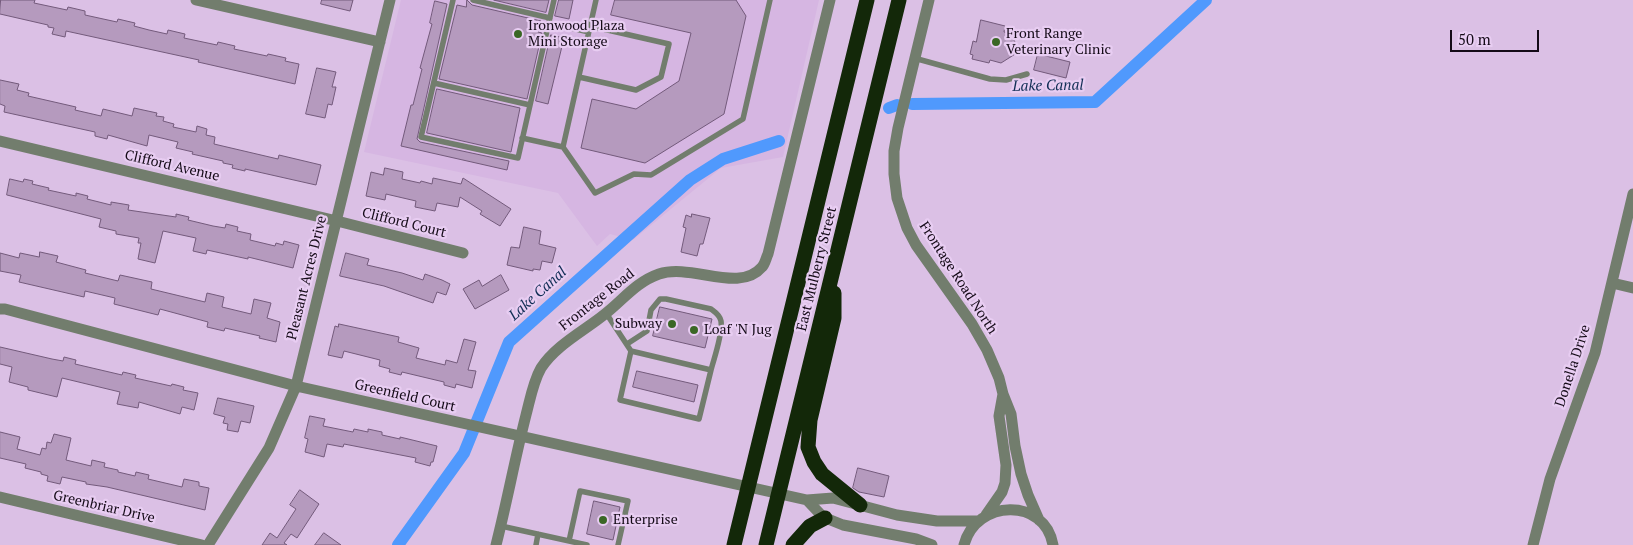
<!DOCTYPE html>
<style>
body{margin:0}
#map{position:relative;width:1633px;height:545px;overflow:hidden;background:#dbc0e5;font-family:"PT Serif",serif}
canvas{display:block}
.scale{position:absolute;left:1450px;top:30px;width:89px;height:22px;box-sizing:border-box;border:2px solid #140a17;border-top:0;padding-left:6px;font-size:15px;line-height:18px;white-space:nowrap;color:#140a17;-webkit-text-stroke:4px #e8cdf2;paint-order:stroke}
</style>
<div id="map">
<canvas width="1633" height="545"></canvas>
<div class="scale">50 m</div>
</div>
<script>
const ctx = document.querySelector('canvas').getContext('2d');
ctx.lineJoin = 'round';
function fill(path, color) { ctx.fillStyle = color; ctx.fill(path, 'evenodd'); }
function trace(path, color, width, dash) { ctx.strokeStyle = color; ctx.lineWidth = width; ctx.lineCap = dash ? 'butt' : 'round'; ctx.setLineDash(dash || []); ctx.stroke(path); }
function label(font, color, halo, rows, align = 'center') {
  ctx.font = font + ' "PT Serif",serif'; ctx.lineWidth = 4.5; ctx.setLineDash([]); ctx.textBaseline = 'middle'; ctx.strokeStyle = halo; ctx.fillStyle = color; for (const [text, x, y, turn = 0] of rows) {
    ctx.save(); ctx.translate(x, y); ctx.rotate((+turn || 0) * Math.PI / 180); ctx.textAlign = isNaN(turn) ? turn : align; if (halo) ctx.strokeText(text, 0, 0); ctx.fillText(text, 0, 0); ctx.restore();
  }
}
const built = new Path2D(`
 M401,0h418l-36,157 -62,11 -88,72 -23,-6 -13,12 -39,-53 -194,-41z`);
const canal = new Path2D(`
 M912,104l183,-2 111,-102
 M889,108l8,-3
 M398,545l66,-92 45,-111 181,-162 33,-21 56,-18`);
const building = new Path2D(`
 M1,0h34l-1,3 33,7 1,-3 17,4v4l32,7 1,-3 17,4 -1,3 15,4 18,4 1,-4 17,4 -1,4 33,7 1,-3 17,4 -1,3 33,7 1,-2 18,4 -1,3 14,3 -4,20 -97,-22 1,-2 -133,-29 -1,6 -13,-3 2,-6 -6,-1v-2l-48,-11z
 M322,0h31l-3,11 -29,-7z
 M467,0l5,5 69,16 -3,11 4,1 -15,66 -88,-20 18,-74 9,2z
 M494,0h55l-3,12z
 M559,0h14l-4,19 -14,-3z
 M615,0h121l10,16 -22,98 -79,49 -64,-15 11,-49 44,10 43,-28 12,-48 -80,-18z
 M435,1l12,3 -30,135 3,3 89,19 -2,9 -106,-24 10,-41h2l9,-36 -2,-1 12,-44 -2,-1z
 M981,20l24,6 -1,6 6,1 10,18 -19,12 -11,-3 -1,3 -17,-4 1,-4 -3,-1 3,-13 3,1z
 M551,35l13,3 -16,66 -12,-3z
 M1038,54l32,8 -4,16 -32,-8z
 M317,68l19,4 -4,15h4l-4,18 -4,-1 -3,14 -19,-4z
 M0,80l19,4 -2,6 12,3 -1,3 48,11 -1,3 26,6 2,-7 29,7 2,-8 23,5 -1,3 8,1 -1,4 11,3 -1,3 23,5 1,-6 10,3 -1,6 9,2 -1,7 64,15 1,-4 42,10 -5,20 -71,-16v2l-13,-3 1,-3 -10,-2v-2l-31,-7 1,-2 -17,-4 2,-6 -29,-7 -2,11 -39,-11 -1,4 -12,-3v-4l-91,-20 1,-6 -5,-2z
 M437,89l83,19 -9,44 -84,-19z
 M385,168l18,4 -1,7 18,4 1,-2 11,3 1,-6 28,6 2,-6 48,31 -11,17 -20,-12 2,-3 -22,-14 -2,10 -21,-4 -2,8 -20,-4 1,-6 -30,-7 -1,6 -19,-4 5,-24 12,3z
 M10,179l13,3 1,-3 9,2 -1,3 17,4 -1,2 28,6v-3l12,3 -1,3 24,6v-3l18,3 -1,5 48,7v-3l13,3 -1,3 25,6 12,2 1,-4 12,3 -1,4 14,3 -1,6 25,6 1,-3 7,2 1,-4 15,4 -6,23 -45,-11v2l-41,-9 -1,4 -13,-3 3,-13 -33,-7 -8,32 -17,-4 3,-16h-3l1,-5 -23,-4v-3l-17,-4 2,-8 -94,-24z
 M692,214l18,4 -7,26h-3l-3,12 -16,-4 5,-24 -3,-1 3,-12 5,2z
 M524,227l17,4 -2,13 17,4 -4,15 -10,-2 -2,9 -7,-1v2l-26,-6 4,-18 8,1z
 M40,252l18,4 -2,6 30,8 -1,3 33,8 2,-6 32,7 -1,7 54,13 2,-9 17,4 -2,10 29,7 3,-15 17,4 -4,15 13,4 -4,20 -17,-4 1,-2 -35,-8 -1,3 -17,-4 1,-5 -48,-13 -2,6 -44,-11 1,-6 -30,-7 -1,6 -65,-15 2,-7 -21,-4v-18l19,5 1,-5 19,4z
 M346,253l23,6 -2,6 35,8 21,7 2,-6 17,6 8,4 -4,11 -9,-3 -4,11 -49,-17 -44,-10z
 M501,275l8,15 -34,19 -12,-20 16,-9 3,6z
 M660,307l52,12 -7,29 -52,-12z
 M339,324l60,13 -1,5 21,6 -3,10 29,7 1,-5 11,3 7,-24 12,3 -8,28 8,1 -4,17 -16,-4 -1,4 -11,-3v-3l-42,-10 -1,3 -12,-3 1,-3 -11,-3 1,-6 -36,-9 -2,7 -14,-3 7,-29 3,1z
 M0,347l52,12 11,2 1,-4 12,3 -1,4 47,11 1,-3 13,3 -1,3 36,8 1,-2 12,3 -1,3 15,3 -4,17 -12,-3 -2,7 -41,-12 -1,6 -21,-4 3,-12 -58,-14 -5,19 -29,-7v-3l-19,-5 3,-15 -12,-3z
 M637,371l61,14 -4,17 -61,-15z
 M218,398l36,8 -4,17 -9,-2 -3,11 -11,-2 1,-6 -5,-1 2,-6 -11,-3z
 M310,416l15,3 -2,7 30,6 1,-3 14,3v-3l14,3v3l18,4v-2l37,9 -4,16h-2l-1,4 -15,-4 1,-4 -72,-14 -1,3 -16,-3 -3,13 -19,-5 3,-13 -3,-1z
 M0,432l20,5 -3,12 23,6 2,-7 4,1 1,-7 4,1 3,-9 17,4 -5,22 25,6 1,-6 13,3 -1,4 14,3v2l17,4 1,-4 13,3 -1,4 34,8 2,-8 15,3v4l10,2 -4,22 -98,-23 -21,-3v-2l-24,-5 -2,7 -13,-3 1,-5 -7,-2v-2l-16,-4 1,-4 -26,-6z
 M858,468l31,8 -5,21 -25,-5 -6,-4z
 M300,490l19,14 -22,34 -6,-4 -7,9 3,2h-25l8,-12 7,5 19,-29 -6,-4z
 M594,501l26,6 -7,33 -26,-6z
 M324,533l17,12h-26z`);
const lane = new Path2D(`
 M453,0l-32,137 97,21 36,-158
 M473,0l77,18
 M596,0l-33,147 32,46 39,-19 17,1 92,-56 27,-119
 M549,23l40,9
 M914,58l76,21 16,1 21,-6
 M579,77l57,13 25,-13 8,-33 -79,-18
 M434,83l96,22
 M522,138l41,9
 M606,313l25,38 80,19 -12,49 -79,-19 11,-49
 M627,344l20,-13 4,-21 9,-11h6l45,10c4,3 9,6 10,12 2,13 -7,37 -10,49
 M501,526l86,19
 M569,541l11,-50 48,10 -10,44
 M536,545l2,-11`);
const street = new Path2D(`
 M196,0l184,42
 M929,0l-31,128 -4,23v23l3,24 10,30 9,17 56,79 15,26 12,28 4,16 8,20 4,32 6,28 7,21 11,25
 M0,141l337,80 126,32
 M1612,283l21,5
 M0,309h5l291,77 511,114 26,-2 64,17 40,6h41
 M0,497l202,48
 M807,500l16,17 20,8 73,14 16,6
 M986,515l16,-23 3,-9 1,-18 -7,-49 4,-22
 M208,545l61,-97 27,-62 94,-386
 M496,545c11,-43 19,-87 30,-130 4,-15 7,-33 15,-47 15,-23 43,-37 64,-54 18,-14 31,-32 54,-40 33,-11 80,20 103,-7 3,-3 4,-9 6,-13l62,-254
 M964,545c12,-46 81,-48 89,0
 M1533,545l17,-66 45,-126 38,-159`);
const highway = new Path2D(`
 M834,293v25l-24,102 -2,27 6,15 8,12 38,31
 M734,545l133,-545
 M766,545l133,-545
 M793,545l17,-19 15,-8`);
const markers = [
 [518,34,5,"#3a6725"],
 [996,42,5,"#3a6725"],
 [672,324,5,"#3a6725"],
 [694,330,5,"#3a6725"],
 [603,520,5,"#3a6725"]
];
const poiNames = [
 ["Ironwood Plaza",528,26],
 ["Mini Storage",528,42],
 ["Front Range",1006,34],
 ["Veterinary Clinic",1006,50],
 ["Subway",662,324,"right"],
 ["Loaf 'N Jug",704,330],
 ["Enterprise",613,520]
];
const streetNames = [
 ["Clifford Avenue",172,166,13],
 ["Clifford Court",404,223,14],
 ["East Mulberry Street",817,269,-76],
 ["Pleasant Acres Drive",307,278,-76],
 ["Frontage Road North",958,278,57],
 ["Frontage Road",597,300,-38],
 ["Donella Drive",1573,366,-72],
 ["Greenfield Court",405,396,13],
 ["Greenbriar Drive",104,507,13]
];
const waterNames = [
 ["Lake Canal",1048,86,-1],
 ["Lake Canal",538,294,-42]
];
fill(built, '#d6b6e2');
trace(canal, '#5099fd', 12);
fill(building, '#b59abe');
trace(building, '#735a7b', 1);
trace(lane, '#727d6d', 5.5);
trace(street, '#727d6d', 11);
trace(highway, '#132809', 15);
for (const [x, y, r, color] of markers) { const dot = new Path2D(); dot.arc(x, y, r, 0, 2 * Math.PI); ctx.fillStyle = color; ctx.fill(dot); trace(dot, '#e8cdf2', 2); }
label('14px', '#140a17', '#e8cdf2', poiNames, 'left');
label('14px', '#140a17', '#e8cdf2', streetNames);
label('italic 15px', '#122e55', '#e8cdf2', waterNames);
</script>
